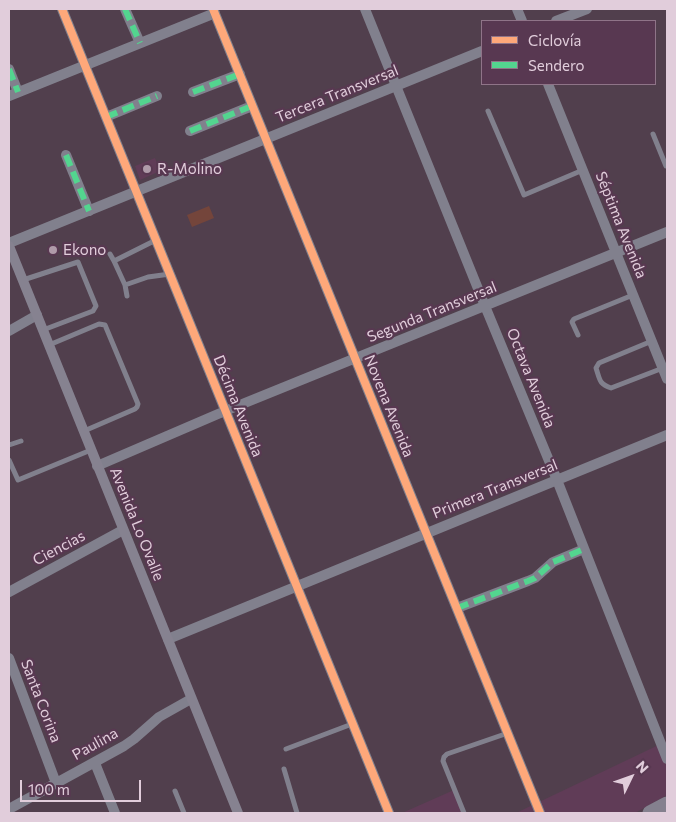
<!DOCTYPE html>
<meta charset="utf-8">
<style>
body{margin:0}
#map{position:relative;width:676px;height:822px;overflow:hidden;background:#513f4d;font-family:Commissioner,sans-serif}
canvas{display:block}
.frame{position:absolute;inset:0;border:10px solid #e1cddb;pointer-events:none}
.legend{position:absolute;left:481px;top:20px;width:175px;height:65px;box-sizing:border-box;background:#583851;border:1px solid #8f7488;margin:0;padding:6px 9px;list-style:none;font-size:15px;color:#e1cddb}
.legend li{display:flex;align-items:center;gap:10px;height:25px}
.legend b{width:25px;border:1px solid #8f7488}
.north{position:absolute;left:606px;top:752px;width:50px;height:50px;-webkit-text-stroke:4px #583851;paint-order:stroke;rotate:48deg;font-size:14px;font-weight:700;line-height:20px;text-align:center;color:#e1cddb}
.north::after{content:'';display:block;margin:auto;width:18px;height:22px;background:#e1cddb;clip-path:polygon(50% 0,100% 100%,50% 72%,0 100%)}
.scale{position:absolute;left:20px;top:780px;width:121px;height:22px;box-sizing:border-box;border:2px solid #e1cddb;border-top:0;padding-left:6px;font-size:15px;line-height:18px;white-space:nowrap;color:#e1cddb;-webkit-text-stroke:4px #583851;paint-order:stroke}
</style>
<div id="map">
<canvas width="676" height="822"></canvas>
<div class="frame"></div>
<ul class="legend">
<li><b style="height:6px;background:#fea87a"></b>Ciclovía</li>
<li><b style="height:6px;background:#53d58f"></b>Sendero</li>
</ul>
<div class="north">N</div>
<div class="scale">100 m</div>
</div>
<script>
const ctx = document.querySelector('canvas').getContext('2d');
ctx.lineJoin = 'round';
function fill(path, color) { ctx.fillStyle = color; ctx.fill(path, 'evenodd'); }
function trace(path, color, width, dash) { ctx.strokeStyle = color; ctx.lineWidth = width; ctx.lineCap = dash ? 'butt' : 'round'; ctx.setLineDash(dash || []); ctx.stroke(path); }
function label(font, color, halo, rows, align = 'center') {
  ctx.font = font + ' Commissioner,sans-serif'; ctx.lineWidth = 4.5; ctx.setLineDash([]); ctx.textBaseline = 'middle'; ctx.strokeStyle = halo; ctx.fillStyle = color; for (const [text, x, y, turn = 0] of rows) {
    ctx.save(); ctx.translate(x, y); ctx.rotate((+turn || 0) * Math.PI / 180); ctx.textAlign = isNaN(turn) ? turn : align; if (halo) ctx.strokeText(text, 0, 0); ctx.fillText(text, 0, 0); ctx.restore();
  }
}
const built = new Path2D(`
 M155,158l5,13 -20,9 -5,-14z
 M667,741v54l-32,18h-119z
 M454,790l11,23h-63z`);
const green = new Path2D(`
 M209,206l5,12 -22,9 -5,-12z`);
const service = new Path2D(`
 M488,111l36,84 59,-25
 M653,134l13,32h1
 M110,254l4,7 11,24 2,11
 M114,261l42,-21
 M23,280l55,-18 18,44 -3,5 -50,19
 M125,285l23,-8 22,-3
 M578,335l-6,-13 2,-3 59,-24
 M652,341l-53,22 -3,5c4,12 3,16 15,20l52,-20
 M49,345l50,-21 6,1 33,79 -1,3 -2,2 -51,22
 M9,445l12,-4
 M9,460l9,20 73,-30
 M286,749l66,-25
 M284,769l13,44
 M175,791l9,22
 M464,813l-21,-52 1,-4 3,-3 61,-21`);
const minor = new Path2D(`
 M62,9l327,804
 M125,9l15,34
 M213,9l327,804
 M365,9l120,297 72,174 110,279
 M517,9l5,12
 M9,69l9,23
 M548,84l119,295
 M193,92l47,-18
 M9,96l206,-83
 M106,117l51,-21
 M190,131l62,-25
 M66,155l23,56
 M97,466l128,-55 442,-179
 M457,608l71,-27 7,-3 18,-16 31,-13
 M168,639l499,-204
 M9,658l47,125
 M95,763l20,50
 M9,809l115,-63 10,-7 25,-22 32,-18`);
const tertiary = new Path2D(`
 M556,21l31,-12
 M9,243l473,-192
 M9,331l28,-16
 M9,592l114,-62`);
const secondary = new Path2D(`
 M9,246l229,567`);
const primary = new Path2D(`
 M650,813l17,-9`);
const quiet = new Path2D(`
 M125,9l15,34
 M9,69l9,23
 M193,92l47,-18
 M106,117l51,-21
 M190,131l62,-25
 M66,155l23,56
 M457,608l71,-27 7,-3 18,-16 31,-13`);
const cycleway = new Path2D(`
 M62,9l327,804
 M213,9l327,804`);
const markers = [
 [147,169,5,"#af9ba9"],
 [53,250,5,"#af9ba9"]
];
const streetNames = [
 ["Tercera Transversal",337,94,-22],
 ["Séptima Avenida",621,225,68],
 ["Segunda Transversal",432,312,-22],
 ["Octava Avenida",531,378,68],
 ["Décima Avenida",238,406,68],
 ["Novena Avenida",389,406,68],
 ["Primera Transversal",495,489,-22],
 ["Avenida Lo Ovalle",137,524,68],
 ["Ciencias",59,548,-28],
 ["Santa Corina",41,701,69],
 ["Paulina",95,744,-29]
];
const poiNames = [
 ["R-Molino",157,169],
 ["Ekono",63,250]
];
fill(built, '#603c57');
fill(green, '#74453b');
trace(service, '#81808d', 5);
trace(minor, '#81808d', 10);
trace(tertiary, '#81808d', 10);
trace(secondary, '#868290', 10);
trace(primary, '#84808e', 15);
trace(quiet, '#53d58f', 6, [12, 6]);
trace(cycleway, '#fea87a', 8);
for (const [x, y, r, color] of markers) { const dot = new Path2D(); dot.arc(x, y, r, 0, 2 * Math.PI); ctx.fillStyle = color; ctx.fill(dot); trace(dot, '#583851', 2); }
label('15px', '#e1cddb', '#583851', streetNames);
label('15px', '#e1cddb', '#583851', poiNames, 'left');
</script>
